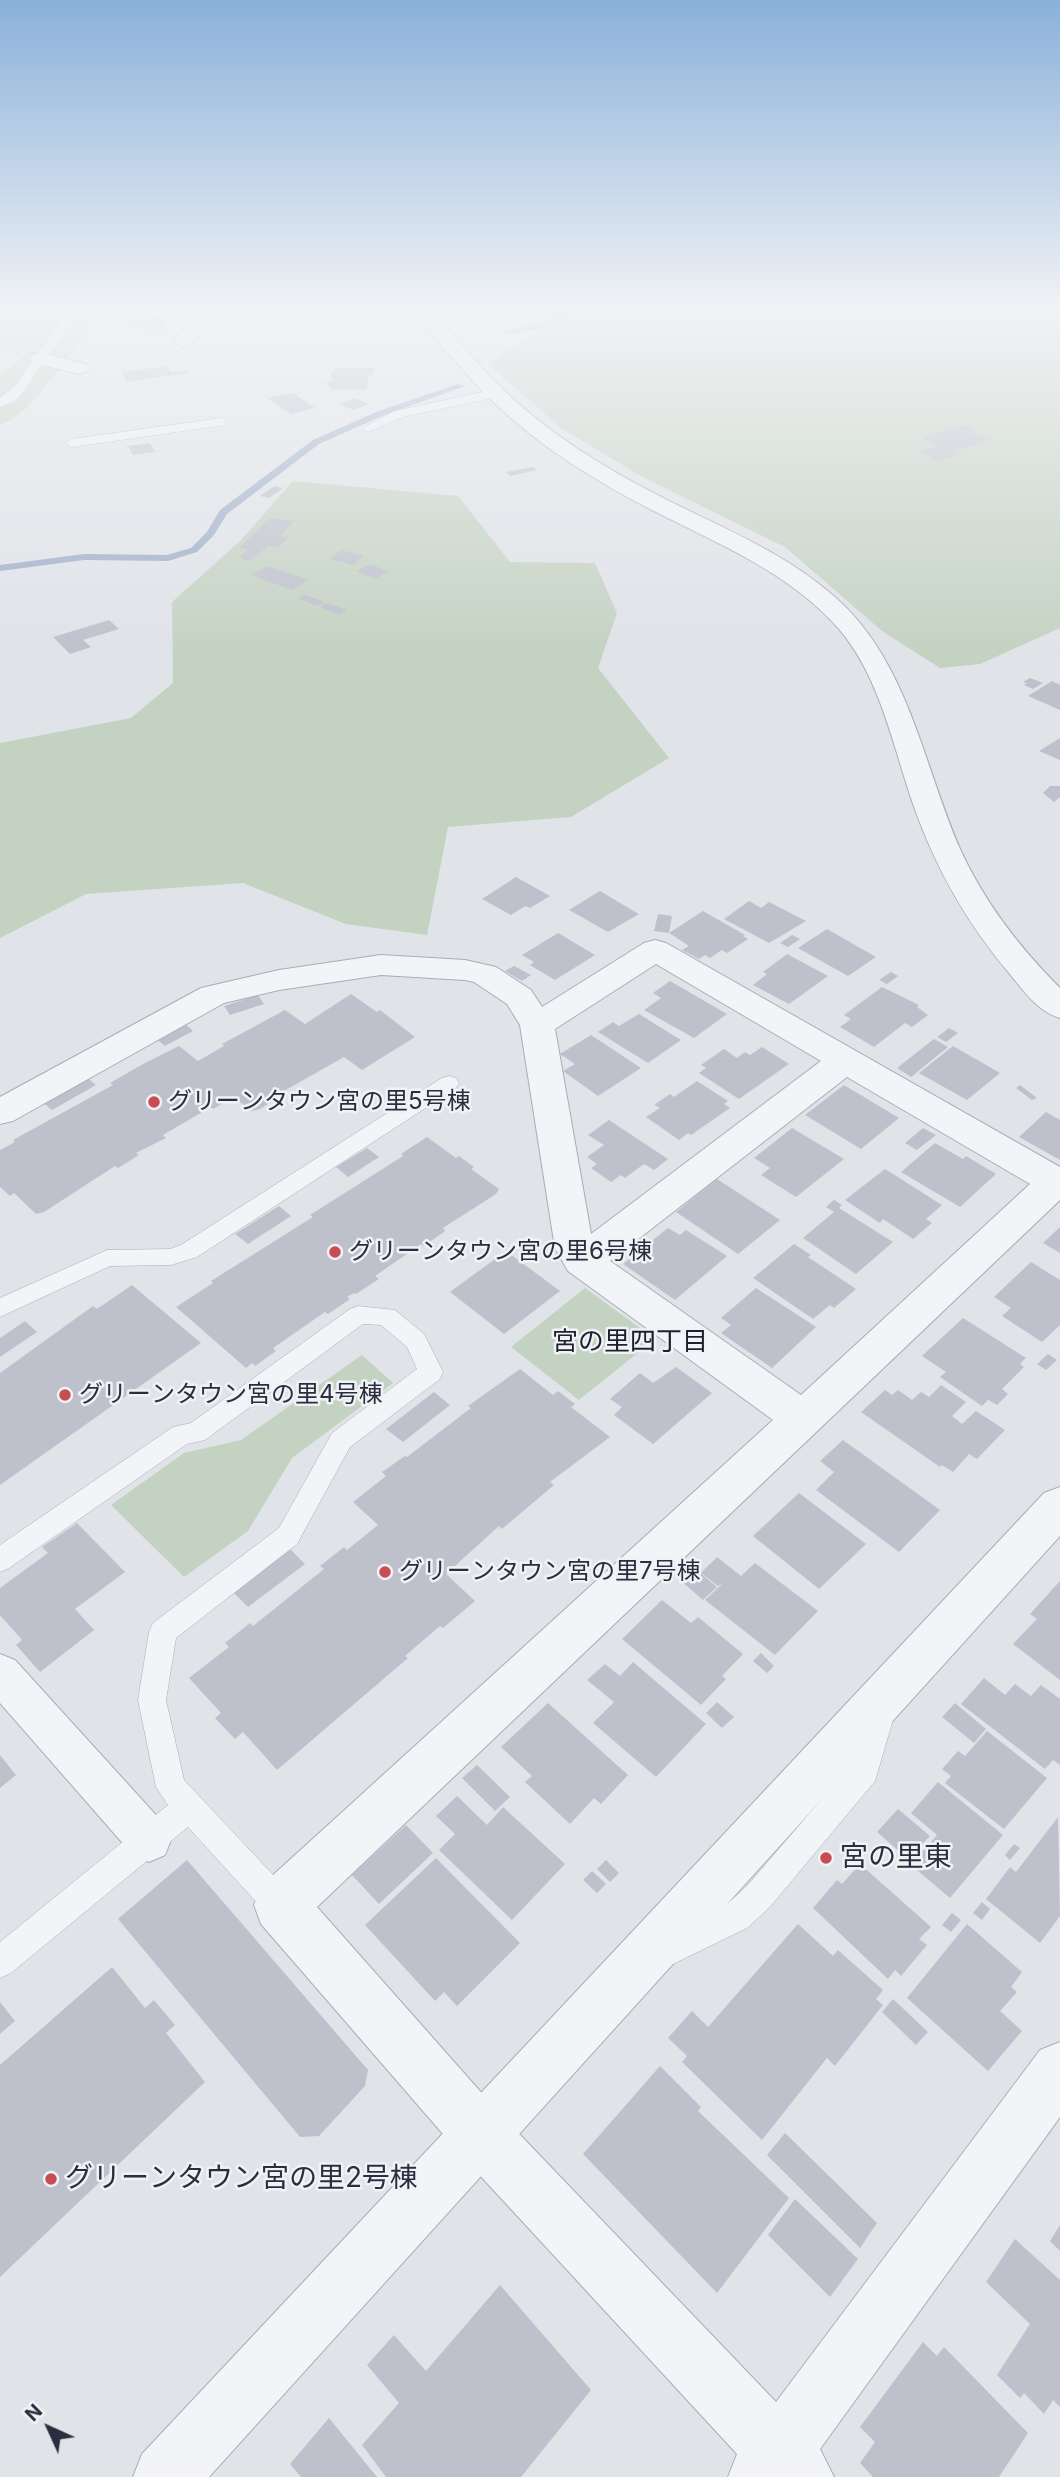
<!DOCTYPE html>
<meta charset="utf-8">
<style>
body{margin:0}
#map{position:relative;width:1060px;height:2477px;overflow:hidden;background:#e0e3e8;font-family:Inter,sans-serif}
canvas{display:block}
.north{position:absolute;left:14px;top:2393px;width:70px;height:70px;-webkit-text-stroke:5px #f0f2f6;paint-order:stroke;rotate:315deg;font-size:19px;font-weight:700;line-height:28px;text-align:center;color:#2a2f3f}
.north::after{content:'';display:block;margin:auto;width:24px;height:32px;background:#2a2f3f;clip-path:polygon(50% 0,100% 100%,50% 72%,0 100%)}
</style>
<div id="map">
<canvas width="1060" height="2477"></canvas>
<div class="north">N</div>
</div>
<script>
const ctx = document.querySelector('canvas').getContext('2d');
ctx.lineJoin = 'round';
function fill(path, color) { ctx.fillStyle = color; ctx.fill(path, 'evenodd'); }
function trace(path, color, width, dash) { ctx.strokeStyle = color; ctx.lineWidth = width; ctx.lineCap = dash ? 'butt' : 'round'; ctx.setLineDash(dash || []); ctx.stroke(path); }
function label(font, color, halo, rows, align = 'center') {
  ctx.font = font + ' Inter,"Noto Sans JP",sans-serif'; ctx.lineWidth = 5; ctx.setLineDash([]); ctx.textBaseline = 'middle'; ctx.strokeStyle = halo; ctx.fillStyle = color; for (const [text, x, y, turn = 0] of rows) {
    ctx.save(); ctx.translate(x, y); ctx.rotate((+turn || 0) * Math.PI / 180); ctx.textAlign = isNaN(turn) ? turn : align; if (halo) ctx.strokeText(text, 0, 0); ctx.fillText(text, 0, 0); ctx.restore();
  }
}
const green = new Path2D(`
 M0,310h63l-37,43h-26z
 M64,310h31l-3,14c-21,27 -60,91 -92,101v-49l27,-23z
 M552,310h508v318l-80,36 -40,4 -58,-37 -97,-84 -141,-69 -83,-50 -73,-64 64,-43z
 M293,481l165,15 52,66 85,1 22,50 -19,55 71,90 -98,59 -123,10 -21,108 -81,-11 -103,-41 -157,11 -86,44v-195l131,-25 42,-35 -1,-81 68,-61z
 M585,1288l70,51 -76,61 -68,-53z
 M362,1355l31,28 -101,75 -44,73 -64,46 -73,-72 73,-52 57,-13z`);
const stream = new Path2D(`
 M562,310h8c-15,21 -42,21 -65,24l-4,-2 44,-10z
 M458,384l7,2 -83,30 -63,28 -92,70 -13,21 -17,17 -29,9 -84,-1 -84,11v-6l84,-11 83,1 24,-7 16,-16 13,-22 93,-70 63,-28z`);
const building = new Path2D(`
 M166,317l-1,12 -20,1 -23,-7 1,-4z
 M167,366l4,6 17,-2 2,3 -64,9 -4,-10z
 M335,368h39l-1,6 -4,1 -2,14 -36,1v-3h-4v-5h5l-1,-9h3z
 M293,393l22,15 -24,6 -24,-16z
 M355,398l14,6 -16,6 -14,-6z
 M963,425l12,5 -4,2 17,7 -3,1 3,1 -32,10 4,2 -21,8 -19,-9 16,-6 -15,-8z
 M150,443l5,9 -22,3 -5,-9z
 M533,467l4,3 -27,6 -4,-4z
 M274,486l9,2 -14,10 -9,-2z
 M269,518l25,3 -14,15 9,1 -11,11 -10,-2 -19,15 -8,-2 2,-2h-4l9,-7 -9,-2z
 M341,550l23,6 -11,9 -23,-6z
 M371,564l18,8 -14,7 -19,-8z
 M268,566l41,14 -17,10 -41,-15z
 M305,595l20,7 -7,4 -20,-7z
 M327,603l20,7 -7,5 -20,-8z
 M109,620l10,9 -36,11 8,7 -21,7 -17,-17z
 M1030,678l13,5 -10,6 -9,-4 3,-2 -4,-1z
 M1052,681l8,4v25l-32,-14z
 M1060,738v22l-21,-9z
 M1050,786h10v11l-6,5 -11,-9z
 M516,877l34,19 -20,12 -5,-2 -14,9 -29,-16z
 M600,891l37,22 2,1 -31,18 -39,-22z
 M749,901l12,7 8,-6 37,19 -37,22 -45,-24z
 M703,911l42,24 -2,1 5,3 -21,14 -5,-3 -12,8 -5,-3 -6,4 -17,-9 7,-4 -20,-13 -15,-2 4,-17 14,2 -3,17z
 M827,929l49,28 -28,19 -50,-28z
 M558,933l37,22 -40,25 -25,-15 4,-3 -12,-7z
 M792,935l8,4 -12,8 -8,-4z
 M787,954l41,22 -39,28 -36,-19 14,-11 -4,-2z
 M514,966l17,9 -9,6 -17,-10z
 M891,972l7,4 -11,8 -8,-4z
 M670,981l57,33 -33,24 -50,-28 17,-12 -8,-5z
 M882,987l37,18 -2,2 11,8 -16,12 -7,-4 -31,24 -34,-20 11,-8 -7,-4z
 M351,994l26,18 3,-2 35,27 -53,33 -18,-13 -67,38 2,2 -19,12 -8,2 -19,-14 -20,12 -2,-2 -48,28 3,3 -30,15 3,2 -21,13 -3,-2 -71,46 -8,2 -22,-21 -4,3 -10,-9v-37l15,-8 -2,-2 100,-55 -3,-2 33,-19 36,-18 19,15 26,-15 -2,-2 63,-34 20,14z
 M258,995l6,9 -34,11 -6,-9z
 M639,1014l42,26 -33,23 -50,-31 15,-10 6,4z
 M183,1022l10,9 -28,15 -11,-9z
 M949,1028l9,5 -12,9 -9,-5z
 M591,1035l50,33 -43,28 -35,-25 12,-7 -15,-10z
 M934,1039l14,8 -37,30 -14,-9z
 M953,1046l47,27 -33,27 -48,-27z
 M762,1047l27,17 -50,35 -40,-26 7,-5 -5,-3 23,-16 13,9 8,-6 5,3z
 M85,1076l11,9 -44,25 -11,-9z
 M697,1081l31,20 -4,3 6,4 -39,27 -3,-2 -9,7 -33,-23 14,-9 -6,-3 16,-11 4,3z
 M844,1085l55,33 -38,31 -56,-34z
 M1020,1085l17,13 -5,2 -16,-12z
 M1046,1112l14,8v40l-41,-23z
 M609,1120l59,39 -14,11 -10,-6 -19,14 -4,-3 -10,7 -20,-14 6,-4 -10,-7 17,-12 -16,-10z
 M792,1128l52,31 -48,38 -35,-22 9,-7 -16,-10z
 M923,1128l13,7 -19,15 -12,-7z
 M427,1137l29,21 3,-2 15,11 -3,2 28,20 -3,5 -53,34 2,3 -21,15 -3,-2 -46,32 4,3 -23,15 -2,-1 -7,4 3,2 -22,15 -3,-2 -52,36 3,3 -21,15 -3,-3 -6,5 -70,-61 37,-24 -2,-2 102,-64 -3,-2 93,-59 -2,-2z
 M935,1143l28,16 3,-3 30,18 -36,33 -59,-35z
 M367,1148l12,9 -31,20 -12,-10z
 M885,1169l57,36 -16,14 6,4 -19,16 -30,-20 -3,4 -35,-23z
 M717,1179l63,41 -42,34 -62,-42z
 M834,1200l8,5 -3,3 54,34 -37,32 -53,-36 31,-26 -8,-5z
 M279,1206l12,10 -43,28 -13,-10z
 M1060,1227v26l-17,-10z
 M668,1228l12,7 6,-5 41,26 -52,44 -52,-36z
 M794,1244l17,11 -3,2 48,32 -22,19 -4,-3 -17,14 -60,-41z
 M506,1251l54,40 -56,43 -54,-42z
 M1031,1262l29,18v45l-18,17 -40,-26 9,-8 -17,-11z
 M132,1285l69,58 -201,142v-112l93,-67 4,3z
 M756,1288l60,39 -44,41 -51,-35 10,-8 -10,-7z
 M963,1318l63,40 -6,6 4,3 -22,22 6,5 -11,11 -9,-5 -6,6 -42,-29 6,-5 -24,-16z
 M25,1321l12,11 -37,25v-19z
 M1048,1354l9,6 -11,10 -9,-6z
 M676,1367l36,26 -59,51 -39,-29 8,-8 -12,-8 30,-26 13,10z
 M520,1369l33,26 5,-4 17,13 -4,3 39,30 -60,45 4,3 -52,44 -3,-3 -53,48 29,27 -32,27 -3,-2 -35,30 3,2 -131,112 -34,-38 -8,7 -20,-21 6,-5 -32,-35 40,-31 -4,-4 25,-20 3,3 71,-57 -4,-3 24,-19 3,3 31,-25 -25,-23 33,-26 -4,-4 23,-16 2,1 64,-49 -3,-2z
 M941,1385l25,17 -14,14 10,8 14,-13 29,19 -28,29 -8,-5 -16,18 -11,-7 -2,2 -79,-55 24,-22 7,5 6,-5 14,10 9,-8 8,5z
 M434,1392l16,13 -47,37 -17,-13z
 M843,1440l97,70 -41,42 -83,-62 18,-18 -14,-11z
 M799,1493l67,51 -47,45 -66,-53z
 M77,1523l48,49 -50,37 19,21 -54,42 -24,-27 6,-5 -22,-25v-27l48,-35 -6,-6z
 M290,1549l15,15 -57,43 -15,-15z
 M717,1557l24,19 14,-13 63,48 -43,44 -70,-55 18,-17 -5,3 -17,-13z
 M687,1562l30,25 -14,13 -29,-25z
 M1060,1581v99l-47,-36 24,-25 -7,-5z
 M662,1600l29,23 7,-6 45,37 -21,22 4,3 -25,26 -79,-66z
 M761,1653l13,13 -7,7 -14,-12z
 M633,1662l73,62 -50,53 -63,-54 21,-21 -27,-22 18,-16 15,12z
 M984,1678l21,17 10,-11 16,12 10,-11 19,14v66l-7,-5 -8,9 -84,-65z
 M717,1702l17,15 -12,11 -16,-15z
 M548,1703l80,72 -27,29 -7,-6 -24,26 -45,-42 7,-6 -31,-29z
 M955,1703l31,26 -12,14 -32,-26z
 M987,1731l60,47 -43,51 -59,-46 6,-7 -9,-7 16,-18 7,5z
 M0,1755l16,20 -16,13z
 M477,1765l33,32 -15,14 -33,-33z
 M938,1782l65,53 -53,63 -39,-33 26,-30 -26,-22z
 M457,1796l30,29 16,-18 62,57 -53,56 -73,-70 16,-16 -19,-18z
 M898,1809l32,27 -22,23 -31,-27z
 M1058,1817l2,99 -20,27 -54,-44 24,-32 6,5z
 M406,1825l27,28 -54,51 -27,-29z
 M1014,1844l6,4 -10,12 -5,-5z
 M436,1858l84,85 -63,63 -13,-14 -9,9 -70,-76z
 M187,1860l181,210 -3,16 -46,50 -19,1 -182,-218z
 M606,1860l13,13 -9,9 -13,-13z
 M860,1864l71,63 -12,12 8,6 -26,31 -6,-6 -7,9 -75,-71 24,-28 5,4z
 M592,1871l14,13 -9,9 -14,-13z
 M982,1902l8,7 -8,11 -9,-7z
 M952,1913l9,7 -10,12 -9,-7z
 M798,1924l35,32 5,-6 45,40 -7,9 7,6 -48,61 -8,-8 -65,82 -80,-78 5,-6 -19,-18 24,-27 16,16z
 M967,1924l55,48 -11,15 6,5 -17,19 22,20 -34,40 -81,-73z
 M112,1967l33,41 9,-8 21,25 -9,8 39,49 -205,195v-212z
 M893,1999l35,33 -12,13 -34,-33z
 M0,2002l15,19 -15,13z
 M660,2066l41,41 -3,4 91,87 -72,95 -134,-139z
 M785,2133l92,90 -17,25 -93,-93z
 M795,2199l63,60 -28,38 -62,-62z
 M1060,2225v26l-10,-10z
 M1015,2239l45,41v127l-7,-7 -9,14 -20,-21 -4,5 -23,-23 33,-51 -44,-42z
 M500,2285l91,105 -70,87h-135l-24,-32 37,-42 -32,-38 27,-30 32,36z
 M923,2342l14,14 7,-9 84,86 -29,44h-126l-13,-14 15,-21 -15,-15z
 M329,2418l48,59h-76l-11,-13z`);
const service = new Path2D(`
 M69,310h11l-57,82 -8,9 -15,6v-9l15,-12z
 M429,310l6,3 -2,2 -56,3 -6,-3 6,-3z
 M497,389l6,4 -2,3 -98,21 -35,15 -6,-4 33,-17z
 M221,418l4,1v6l-153,22 -6,-4 6,-4z
 M449,1076l7,2 3,5 -3,5 -259,169 -26,8 -61,1 -110,51v-19l107,-48 63,-1 11,-4 261,-167z
 M358,1306l37,4 29,24 19,38 -3,7 -90,68 -53,97 -121,94 -10,62 18,80 107,114 5,11 -5,11 -11,5 -11,-5 -81,-89 -177,146 -11,5v-36l168,-137 -12,-18 -18,-87 11,-68 4,-9 126,-95 53,-95 85,-64 -10,-22 -26,-22 -18,-1 -158,116 -18,4 -178,124 -9,4v-27l173,-118 18,-4 159,-114z
 M881,1700l10,4 4,9 -20,68 -106,127 -22,20 -74,36 -11,-5 -5,-11 5,-11 63,-31 22,-20 105,-122 19,-60z`);
const pedestrian = new Path2D(`
 M0,1654l15,6 150,165 6,15 -6,15 -16,7 -16,-7 -133,-152z`);
const minor = new Path2D(`
 M186,310h18c-2,15 -4,33 -21,37l-10,-6 10,-12z
 M40,353l46,11 3,4 -3,4 -7,2 -46,-11 -3,-4 3,-4z
 M655,940l11,3 394,224v33l-743,707 185,209 274,286 264,-352 20,-8v75l-240,332 14,28h-106l9,-23 -275,-298 -201,-232 -7,-19 7,-19 512,-466 -205,-149 -13,-23 -35,-223 -13,-21 -33,-22 -9,-2 -84,-5 -102,15 -55,13 -211,118 -13,3v-27l201,-109 78,-18 102,-15 84,5 31,7 35,23 11,17 102,-64zM656,964l165,97 -230,173 -36,-205zM847,1077l183,107 -229,211 -191,-134z`);
const tertiary = new Path2D(`
 M419,310h18c11,22 29,39 45,58 53,58 119,99 189,134 57,28 117,53 165,96 73,65 87,167 125,253 24,52 59,97 99,137v30c-22,-6 -37,-28 -51,-45 -43,-51 -74,-106 -96,-169 -20,-58 -33,-127 -74,-175 -50,-57 -121,-85 -187,-119 -70,-36 -134,-77 -186,-137 -18,-20 -37,-38 -47,-63z
 M1060,1487v49l-851,941h-76l9,-23 902,-961z`);
const markers = [
 [154,1102,7,"#c64d53"],
 [335,1252,7,"#c64d53"],
 [65,1395,7,"#c64d53"],
 [385,1572,7,"#c64d53"],
 [826,1858,7,"#c64d53"],
 [51,2179,7,"#c64d53"]
];
const poiNames = [
 ["グリーンタウン宮の里5号棟",168,1102],
 ["グリーンタウン宮の里6号棟",349,1252],
 ["グリーンタウン宮の里4号棟",79,1395],
 ["グリーンタウン宮の里7号棟",399,1572]
];
const neighbourhoodNames = [
 ["宮の里四丁目",630,1342]
];
const nearPoinames = [
 ["宮の里東",840,1858],
 ["グリーンタウン宮の里2号棟",65,2179]
];
fill(green, '#c4d2c2');
fill(stream, '#9dadc6');
fill(building, '#bec1cb');
trace(service, '#a9adb5', 1);
trace(pedestrian, '#a9adb5', 2);
trace(minor, '#a9adb5', 2);
trace(tertiary, '#a9adb5', 2);
fill(service, '#f3f4f7');
fill(pedestrian, '#f3f4f7');
fill(minor, '#f3f4f7');
fill(tertiary, '#f3f4f7');
const sky = ctx.createLinearGradient(0, 0, 0, 656);
sky.addColorStop(0, '#8ab1da');
sky.addColorStop(0.47, '#f1f2f5');
sky.addColorStop(1, '#f1f2f500');
ctx.fillStyle = sky;
ctx.fillRect(0, 0, 1060, 656);
for (const [x, y, r, color] of markers) { const dot = new Path2D(); dot.arc(x, y, r, 0, 2 * Math.PI); ctx.fillStyle = color; ctx.fill(dot); trace(dot, '#f0f2f6', 2.5); }
label('24px', '#2a2f3f', '#f0f2f6', poiNames, 'left');
label('26px', '#1c212f', '#f0f2f6', neighbourhoodNames);
label('28px', '#2a2f3f', '#f0f2f6', nearPoinames, 'left');
</script>
